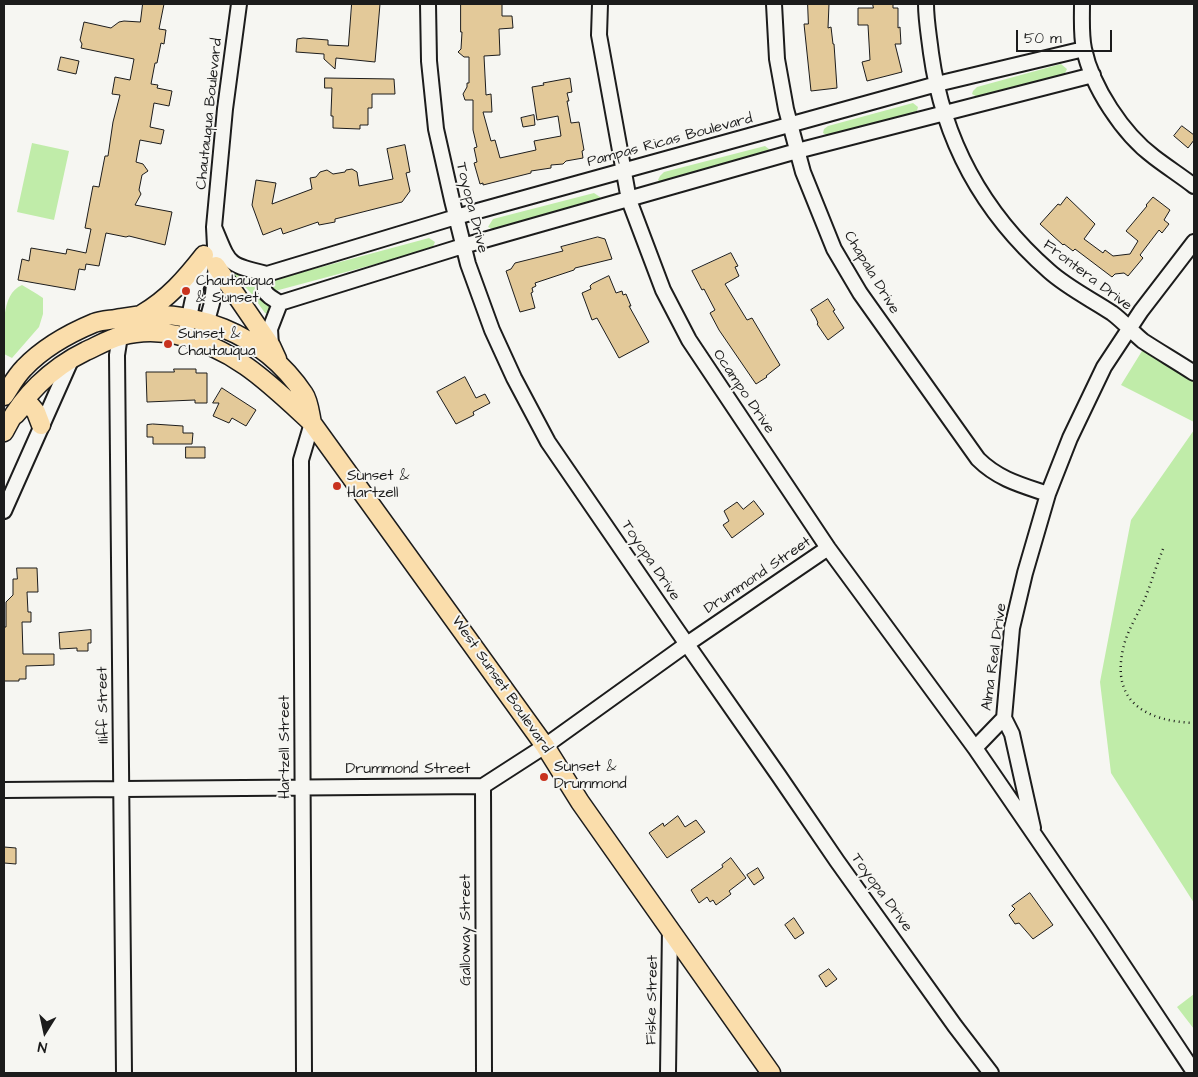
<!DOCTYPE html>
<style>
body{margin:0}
#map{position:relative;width:1198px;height:1077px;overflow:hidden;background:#f6f6f2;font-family:"Architects Daughter",sans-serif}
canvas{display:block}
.frame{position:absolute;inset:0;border:5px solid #1c1c1c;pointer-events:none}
.north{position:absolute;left:20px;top:1007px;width:50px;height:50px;-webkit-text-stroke:4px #f6f6f2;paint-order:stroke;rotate:190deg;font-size:14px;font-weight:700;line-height:20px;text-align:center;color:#1c1c1c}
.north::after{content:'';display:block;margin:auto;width:18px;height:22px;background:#1c1c1c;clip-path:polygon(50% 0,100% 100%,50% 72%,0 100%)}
.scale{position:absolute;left:1016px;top:30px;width:96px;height:22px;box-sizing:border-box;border:2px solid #1c1c1c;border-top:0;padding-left:6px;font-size:15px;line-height:18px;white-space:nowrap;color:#1c1c1c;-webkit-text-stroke:4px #f6f6f2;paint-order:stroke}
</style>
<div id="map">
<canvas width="1198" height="1077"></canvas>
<div class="frame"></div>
<div class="north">N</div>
<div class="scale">50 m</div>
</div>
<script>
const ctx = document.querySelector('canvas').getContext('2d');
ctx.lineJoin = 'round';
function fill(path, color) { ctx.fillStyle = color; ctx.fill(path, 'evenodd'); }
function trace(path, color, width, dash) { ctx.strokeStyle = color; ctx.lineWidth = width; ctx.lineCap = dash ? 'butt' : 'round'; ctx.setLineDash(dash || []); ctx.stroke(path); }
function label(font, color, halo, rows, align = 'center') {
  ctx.font = font + ' "Architects Daughter",sans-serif'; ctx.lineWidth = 4; ctx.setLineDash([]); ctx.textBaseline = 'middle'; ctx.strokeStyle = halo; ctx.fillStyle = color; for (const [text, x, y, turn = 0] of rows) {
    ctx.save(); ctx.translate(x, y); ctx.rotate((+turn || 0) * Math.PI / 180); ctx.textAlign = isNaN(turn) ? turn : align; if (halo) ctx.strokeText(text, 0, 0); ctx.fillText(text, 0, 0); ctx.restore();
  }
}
const green = new Path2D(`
 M1061,64l6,5 -3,6 -85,23 -7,-4 1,-3 4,-4z
 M913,103l5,4 -2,7 -86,23 -7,-4 1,-4 4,-3z
 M32,143l37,8 -15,69 -37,-8z
 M765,146l5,4v4l-108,29 -4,-3 2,-4 4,-4z
 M594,193l6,4v4l-105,29 -7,-3 5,-8z
 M429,238l6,4 -3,7 -157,42h-4l-2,-8 4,-3z
 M236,272l22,5c-3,13 3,25 16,30l-3,7 -6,-1 -15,-21 -16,-16z
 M22,285l15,9 6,4v16l-4,13 -27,31 -8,-4c0,-22 -4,-60 18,-69z
 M1150,338l44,27v57l-73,-37z
 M1194,430v473l-83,-130 -11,-91 31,-162z
 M1194,994v35l-17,-22z`);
const building = new Path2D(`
 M143,4h21l-5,25 7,1 -2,14 -3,-1 -4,20h-2l-4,21 7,1 -1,3 15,3 -3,15 -15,-3 -4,24 14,3 -3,14 -21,-4 -4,22 7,2 5,7 -6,4 -3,15 2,4 -6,11 37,7 -7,33 -36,-9 -3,1 -20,-4 -7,33 -13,-2 -1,6 -6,-1 -4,21 -57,-10 4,-21 7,2 2,-13 35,6 1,-5 19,4 5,-24 -6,-1 8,-42 6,1 6,-31h3l5,-34 7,-27 -8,-1 3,-17 15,3 4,-21 -53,-11 1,-4 -2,-4 4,-18 27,6 8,-6 5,-1 16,1z
 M352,4h28l-5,58 -39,-4 -1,11 -11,-10v-5l-28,-2 1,-13 6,-1 25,2v5l20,1z
 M461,4h41v12h10l1,12 -14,1 1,26 -16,1 2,39 5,-1 1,18h-9l8,29 4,-1 5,18 36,-8 -2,-9 27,-5 -3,-20 -21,4 -5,-33 12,-2 -1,-2 27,-5 2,14 -5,1 2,8h-2l4,22 8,-1 5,28 -2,1 1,7 -17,3 -3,3 -12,1v3l-20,3v2l-48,12v-2l-3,1 -6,-21 3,-1 -3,-14 3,-1 -4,-17v-30h-8l-2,-6 4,-7v-4h2v-26h-5l-6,-5 3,-3 1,-17h-1z
 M808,4h21l-1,24 3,-1 2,17h1l3,44 -26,3 -7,-67h4z
 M873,4h20v4h5v20l2,-1 1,17h-6l7,28 -35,9 -5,-19 8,-2 -2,-35h-10v-17h15z
 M61,57l18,4 -3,13 -18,-4z
 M325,78l69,1 1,15h-23v14h-4v17h-8v4l-27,-1v-12h-2v-3l1,-25h-7z
 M534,115l1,10 -12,2 -2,-9z
 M1182,126l12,9v5l-6,8 -14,-12z
 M405,145l5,27 -4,1 4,18 -8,11 -67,17v3l-16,3 -1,-3 -35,12 -2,-6 -18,7 -11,-30 4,-25 20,3 -4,21 40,-15 -2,-11 6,-1 4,-5 7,-2 6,4 12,-2 1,-2 6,-1 5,3 2,14 34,-7 -6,-30z
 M1067,197l28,27 -11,15 19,14 2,-3 8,6 17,-2 8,-13 -12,-10 21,-25 -1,-1 7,-8 17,13 -6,10 5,4 -7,9 -3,-3 -19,25 3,3 -15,18 -4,-3 -9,1 -3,3 -37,-28 -2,2 -9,-7 -1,1 -23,-21 18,-20 2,1z
 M598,237l7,2 7,20 -37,9 -1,2 -39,13 1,3 -4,2 1,4 -2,1 4,15 -15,4 -14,-41 5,-2 4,-6 48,-12 -2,-4z
 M731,253l7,13 -3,1 4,9 -14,8 22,36 5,-2 28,47 -14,11 1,1 -11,7 -37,-54 -9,-17 5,-3 -11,-21 -2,1 -10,-19z
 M609,276l7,17 6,-2 1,4 3,-1 5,12h-2l20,36 -30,16 -22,-40 -5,2 -10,-27 9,-4 -1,-3 2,-2z
 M828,299l7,11 -2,1 11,17 -16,12 -11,-16 1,-1 -2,-5 -5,-8z
 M174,369h22v4h11v30h-12v-3l-48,2 -1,-30h28z
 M465,377l11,21 9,-4 5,9 -17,9 1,3 -18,9 -19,-32z
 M222,388l34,22 -10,16 -14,-8 -3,5 -16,-7 6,-13h-6z
 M153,424l30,2v7h10l-1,11h-39v-7h-6v-12z
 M186,447h19v11h-19z
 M754,501l10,13 -32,24 -9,-13 6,-4 -5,-10 13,-9 6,7z
 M17,568h20l1,24h-11l1,20h3v10h-9l1,32h31v11l-28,1v13h-7v2h-15v-54h2v-25l7,-7v-16h4z
 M91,630v13h-3v8h-11v-3l-17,1 -1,-16z
 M678,816l7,11 11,-7 9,12 -38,26 -18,-25 14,-10 1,3z
 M4,847l12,1v16l-12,-1z
 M731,858l15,20 -17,13 2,3 -15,11 -3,-5 -3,2 -3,-5 -8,6 -8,-13 32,-23 -1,-2z
 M758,868l6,10 -10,7 -7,-10z
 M1030,893l23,32 -20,14 -14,-16 -4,1 -6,-9 6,-6 -3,-3z
 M794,918l10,15 -9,6 -10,-14z
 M829,969l8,10 -11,8 -7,-11z`);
const path = new Path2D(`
 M1163,549c-6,15 -11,31 -17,47 -7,17 -19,34 -23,53 -12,54 24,72 71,74`);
const minor = new Path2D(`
 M428,4l1,57 7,68 16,71 16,64 24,66 22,48 34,64 129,188 102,146 58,85 118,165 36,47
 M600,4l-1,31 30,165 34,90 26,50 139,208 147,200
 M774,4l3,55 9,50 17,63 31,77 26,44 118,166c20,20 43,26 70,35
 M926,4c0,16 3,32 5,49 12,87 52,160 118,218 19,17 42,28 63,42 11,8 20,19 31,28 17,11 34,21 51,32
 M1082,4c0,15 -1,31 2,45 8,38 39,85 70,108 13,10 27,19 40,29
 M214,227c16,38 12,37 53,47l189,-57 481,-133 147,-35
 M1194,242l-53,69 -37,56 -34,71 -22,56 -23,79 -13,55 -8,90 -29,30 124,181 95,143
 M267,274c-7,18 -2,20 13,29l183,-57 334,-95 296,-76
 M120,336l-3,19 7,718
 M185,337l7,-34 11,-45
 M201,342l11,-39 4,-37 -2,-39 11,-118 14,-105
 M271,346l-1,-17 10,-26
 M4,511l68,-153
 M1004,718l8,16 21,94
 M483,786l1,287
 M4,790l479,-4 62,-40 142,-102 141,-96
 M304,1073l-3,-613 11,-37
 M668,1073l2,-145`);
const major = new Path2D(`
 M216,266l55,80 6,13
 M142,314c26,-15 44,-36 62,-59
 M4,396c6,-9 12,-20 20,-28 18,-19 46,-35 70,-45 8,-3 18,-3 27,-5 70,-13 142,15 183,76 5,7 6,20 8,29
 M15,415l8,-9h8l5,6 5,13
 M4,432c17,-35 47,-64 82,-81 11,-5 23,-12 35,-15 18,-5 38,-5 56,-1 58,13 94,50 135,88l233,323 35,56 191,271`);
const markers = [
 [186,291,5,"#c8321e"],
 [168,344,5,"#c8321e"],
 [337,486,5,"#c8321e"],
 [544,777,5,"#c8321e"]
];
const streetNames = [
 ["Chautauqua Boulevard",210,114,-84],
 ["Pampas Ricas Boulevard",670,141,-15],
 ["Toyopa Drive",471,208,76],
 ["Chapala Drive",871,273,59],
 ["Frontera Drive",1087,276,37],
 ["Ocampo Drive",743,392,56],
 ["Toyopa Drive",650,561,56],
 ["Drummond Street",758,576,-34],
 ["Alma Real Drive",995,657,-82],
 ["West Sunset Boulevard",501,685,55],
 ["Iliff Street",104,705,-91],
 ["Hartzell Street",286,747,-90],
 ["Drummond Street",408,770],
 ["Toyopa Drive",881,893,54],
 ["Galloway Street",467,930,-90],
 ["Fiske Street",653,1000,-89]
];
const poiNames = [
 ["Chautauqua",196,282],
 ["& Sunset",196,299],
 ["Sunset &",178,335],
 ["Chautauqua",178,352],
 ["Sunset &",347,477],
 ["Hartzell",347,494],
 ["Sunset &",554,768],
 ["Drummond",554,785]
];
fill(green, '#c0eca9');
fill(building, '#e3c999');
trace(building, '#1c1c1c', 1);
trace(minor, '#1c1c1c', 18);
trace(major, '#1c1c1c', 21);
trace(path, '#1c1c1c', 2.5, [1, 4]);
trace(minor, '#f6f6f2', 14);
trace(major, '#faddab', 18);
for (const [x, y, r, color] of markers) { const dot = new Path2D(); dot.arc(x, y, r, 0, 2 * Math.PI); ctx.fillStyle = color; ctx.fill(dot); trace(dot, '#f6f6f2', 2); }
label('15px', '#1c1c1c', '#f6f6f2', streetNames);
label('15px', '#1c1c1c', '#f6f6f2', poiNames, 'left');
</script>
